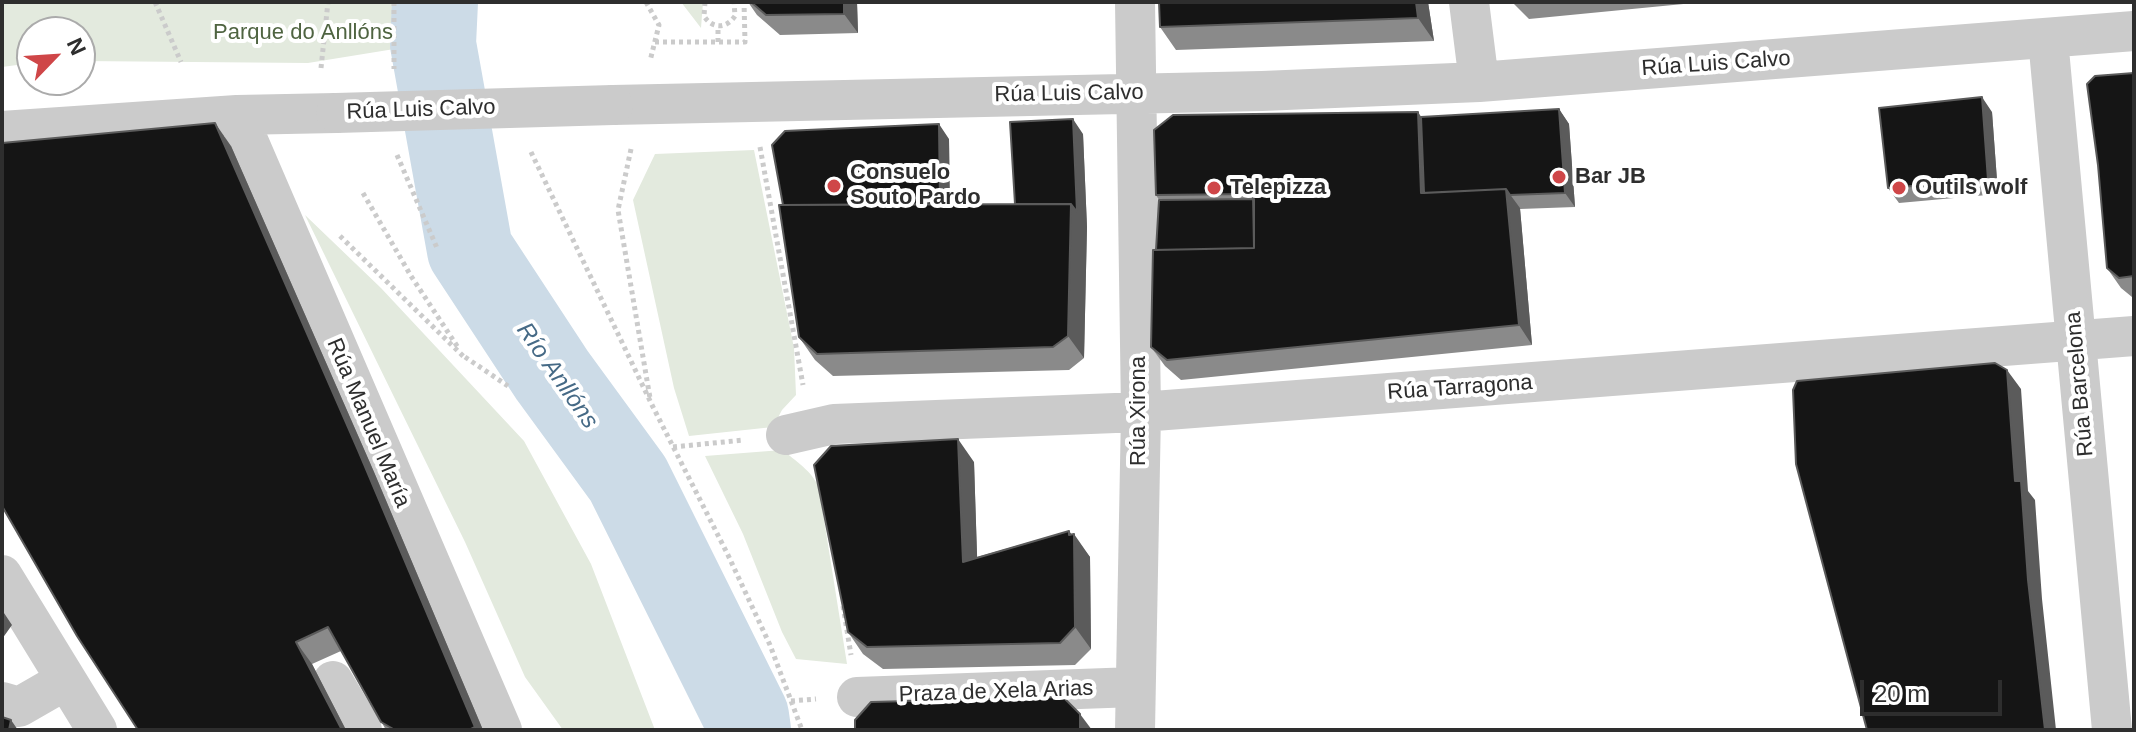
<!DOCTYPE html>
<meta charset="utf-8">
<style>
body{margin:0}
#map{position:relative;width:2136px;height:732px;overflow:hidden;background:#fff;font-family:Arial,sans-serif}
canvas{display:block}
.frame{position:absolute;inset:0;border:4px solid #2e2e2e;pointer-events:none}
.north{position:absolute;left:16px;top:16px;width:80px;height:80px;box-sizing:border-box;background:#fff;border:2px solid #ababab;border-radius:50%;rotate:65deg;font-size:22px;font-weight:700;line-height:32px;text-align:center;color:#2e2e2e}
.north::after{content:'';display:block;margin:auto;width:28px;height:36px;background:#cf4648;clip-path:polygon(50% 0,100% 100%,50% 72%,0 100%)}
.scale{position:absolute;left:1860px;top:680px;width:142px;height:36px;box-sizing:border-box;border:4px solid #2e2e2e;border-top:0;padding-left:10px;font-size:24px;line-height:28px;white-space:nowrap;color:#2e2e2e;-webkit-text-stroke:6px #fff;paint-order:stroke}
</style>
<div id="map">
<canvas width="2136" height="732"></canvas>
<div class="frame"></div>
<div class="north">N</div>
<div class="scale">20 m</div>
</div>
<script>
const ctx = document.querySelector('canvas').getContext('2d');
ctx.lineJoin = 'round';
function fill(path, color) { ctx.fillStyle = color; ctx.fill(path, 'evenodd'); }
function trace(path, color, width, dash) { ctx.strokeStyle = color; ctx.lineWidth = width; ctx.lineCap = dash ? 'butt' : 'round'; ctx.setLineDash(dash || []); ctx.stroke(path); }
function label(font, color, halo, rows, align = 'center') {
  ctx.font = font + ' Arial,sans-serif'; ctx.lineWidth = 8; ctx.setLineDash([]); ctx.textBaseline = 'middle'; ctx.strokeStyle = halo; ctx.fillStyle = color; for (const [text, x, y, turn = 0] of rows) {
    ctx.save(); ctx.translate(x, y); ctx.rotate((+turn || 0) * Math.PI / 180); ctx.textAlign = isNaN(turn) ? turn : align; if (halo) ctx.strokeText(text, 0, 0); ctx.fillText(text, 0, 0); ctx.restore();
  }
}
const green = new Path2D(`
 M2,2h415l2,43 -111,18 -228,-2v-29h-48v31l-30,4z
 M681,2h22l-2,26z
 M754,150l40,198 2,47 -14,15 -9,17 -84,9 -15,-48 -41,-188 22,-46z
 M305,215l76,73 143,153 67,123 64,166h-92l-38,-53 -60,-135z
 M782,450c13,10 31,22 37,38l28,176 -51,-5 -14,-27 -39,-98 -38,-78z`);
const river = new Path2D(`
 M435,2l-2,42 37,206 82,125 76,104 118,237 2,14`);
const path = new Path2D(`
 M155,2l26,60
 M394,2v67
 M646,2l13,23 -9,36
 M705,2l-1,14c9,14 23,12 31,0l-1,-14
 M655,42h90l-1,-40
 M718,42v-16
 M321,68l7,-66
 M760,147l43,238
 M631,149l-13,61 32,188
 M531,152l121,253 76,150 42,90 32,85
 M397,155l40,93
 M363,193l48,83 48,73
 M340,236l124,121
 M465,357l43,29
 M673,447l71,-7
 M843,606l8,49
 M791,701l25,-2`);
const street = new Path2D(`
 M1469,2l10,80
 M2048,39l64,691
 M613,105l649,-14 217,-9 655,-51
 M237,115l265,615
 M2,131l235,-16 99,-2
 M786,435l48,-11 307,-12 993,-76
 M2,575l95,155
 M333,681l29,49
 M857,697l278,-10
 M2,702l17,5 47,-27
 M1135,730l6,-318 -6,-410`);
const streetBridge = new Path2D(`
 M336,113l277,-8`);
const wall = new Path2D(`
 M748,2h109l1,31 -78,2 -23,-20z
 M1428,2l6,39 -258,9 -16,-23z
 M1512,2h192l-175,17z
 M2134,73v224h-2l-11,-9 -14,-20z
 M1559,109l10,15 6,83 -55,2 12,136 -351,35 -16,-14 -14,-19 8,-147 -3,-5 265,-78z
 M1992,112l6,82 -99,9 -11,-15z
 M1083,134l4,93 -3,131 -15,12 -236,6 -18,-16 -16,-23 -16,-132 166,-66 1,65h65z
 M231,146l143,326 109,258h-97l-45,-79 -29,13 34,66h-208z
 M974,462l3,95 92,-26 21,26 1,92 -16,16 -192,4 -20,-15 -15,-22z`);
const shadedWall = new Path2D(`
 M844,2h13l1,31 -14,-19z
 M1416,2h12l6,39 -16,-23z
 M1982,97l10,15 6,82 -10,-14z
 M1559,109l10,15 6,83 -10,-14z
 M1418,112l13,20 3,66 -13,-5z
 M1073,119l10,15 4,93 -3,131 -16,-22z
 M215,123l16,23 143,326 109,258h-6l-2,-3z
 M939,124l10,15 1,88 -10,-15z
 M1506,189l14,19 12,137 -13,-20z
 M2007,370l14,19 7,102 7,9 7,99 14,131h-11l-30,-249z
 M958,439l16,23 4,122 -15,-22z
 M1069,531l5,7v-4l16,23 1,92 -16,-22z
 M2,610l10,15 -10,14z
 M296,642l16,22 34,66h-4z
 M1080,714l12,16h-12z
 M11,720l7,10h-9z`);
const building = new Path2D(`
 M751,2h93v12l-78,1z
 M1159,2h257l2,16 -258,9z
 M2134,73v203l-15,2 -12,-10 -9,-103 -11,-81 8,-8z
 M1982,97l6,83 -100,8 -9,-80z
 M1559,109l6,84 -55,2 -4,-6 -82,4 -3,-76z
 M1418,112l3,81 85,-4 13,136 -352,35 -16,-13 2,-97 101,-2 -1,-54 -97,1 -2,-65 19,-15z
 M1073,119l4,93 -6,-8h-56l-5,-82z
 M215,123l143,327 117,277 -6,3h-74l-14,-8 -53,-95 -32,15 46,88h-204l-61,-94 -75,-130v-363z
 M939,124l1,80 -157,1 -11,-60 13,-14z
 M1254,199v49l-98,2 3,-50z
 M1071,204l-3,132 -15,11 -236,7 -18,-17 -20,-132z
 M1995,363l12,7 8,111h6l7,99 17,150h-178l-71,-266 -3,-74 4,-9z
 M958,439l5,123 106,-31v4l5,-1 1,93 -15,16 -193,4 -19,-15 -34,-167 17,-19z
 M1063,697l17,17v16h-225v-10l16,-18z
 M2,717l9,3 -2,10h-7z`);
const markers = [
 [1559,177,8,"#cf4648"],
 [834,186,8,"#cf4648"],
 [1214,188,8,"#cf4648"],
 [1899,188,8,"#cf4648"]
];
const parkNames = [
 ["Parque do Anllóns",303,33]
];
const streetNames = [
 ["Rúa Luis Calvo",1716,64,-4],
 ["Rúa Luis Calvo",1069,94,-1],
 ["Rúa Luis Calvo",421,110,-2],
 ["Rúa Barcelona",2080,384,-95],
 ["Rúa Tarragona",1460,388,-4],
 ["Rúa Xirona",1139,411,-90],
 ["Rúa Manuel María",368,423,67],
 ["Praza de Xela Arias",996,692,-2]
];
const poiNames = [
 ["Consuelo",850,173],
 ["Souto Pardo",850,198],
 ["Bar JB",1575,177],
 ["Telepizza",1230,188],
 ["Outils wolf",1915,188]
];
const waterNames = [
 ["Río Anllóns",557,376,55]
];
fill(green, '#e3eade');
trace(river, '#ccdbe7', 86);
trace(path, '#cbcbcb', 5, [4, 4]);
trace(street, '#cbcbcb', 40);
trace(streetBridge, '#cbcbcb', 40);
fill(wall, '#8a8a8a');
fill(shadedWall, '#5b5b5b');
fill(building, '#151515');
trace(building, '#5b5b5b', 2);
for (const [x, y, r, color] of markers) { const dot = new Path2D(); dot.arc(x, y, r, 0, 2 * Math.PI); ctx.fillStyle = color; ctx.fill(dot); trace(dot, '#fff', 3); }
label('22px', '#4f6441', '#fff', parkNames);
label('22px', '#2e2e2e', '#fff', streetNames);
label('bold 22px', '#2e2e2e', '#fff', poiNames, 'left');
label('italic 24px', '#466a86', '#fff', waterNames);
</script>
